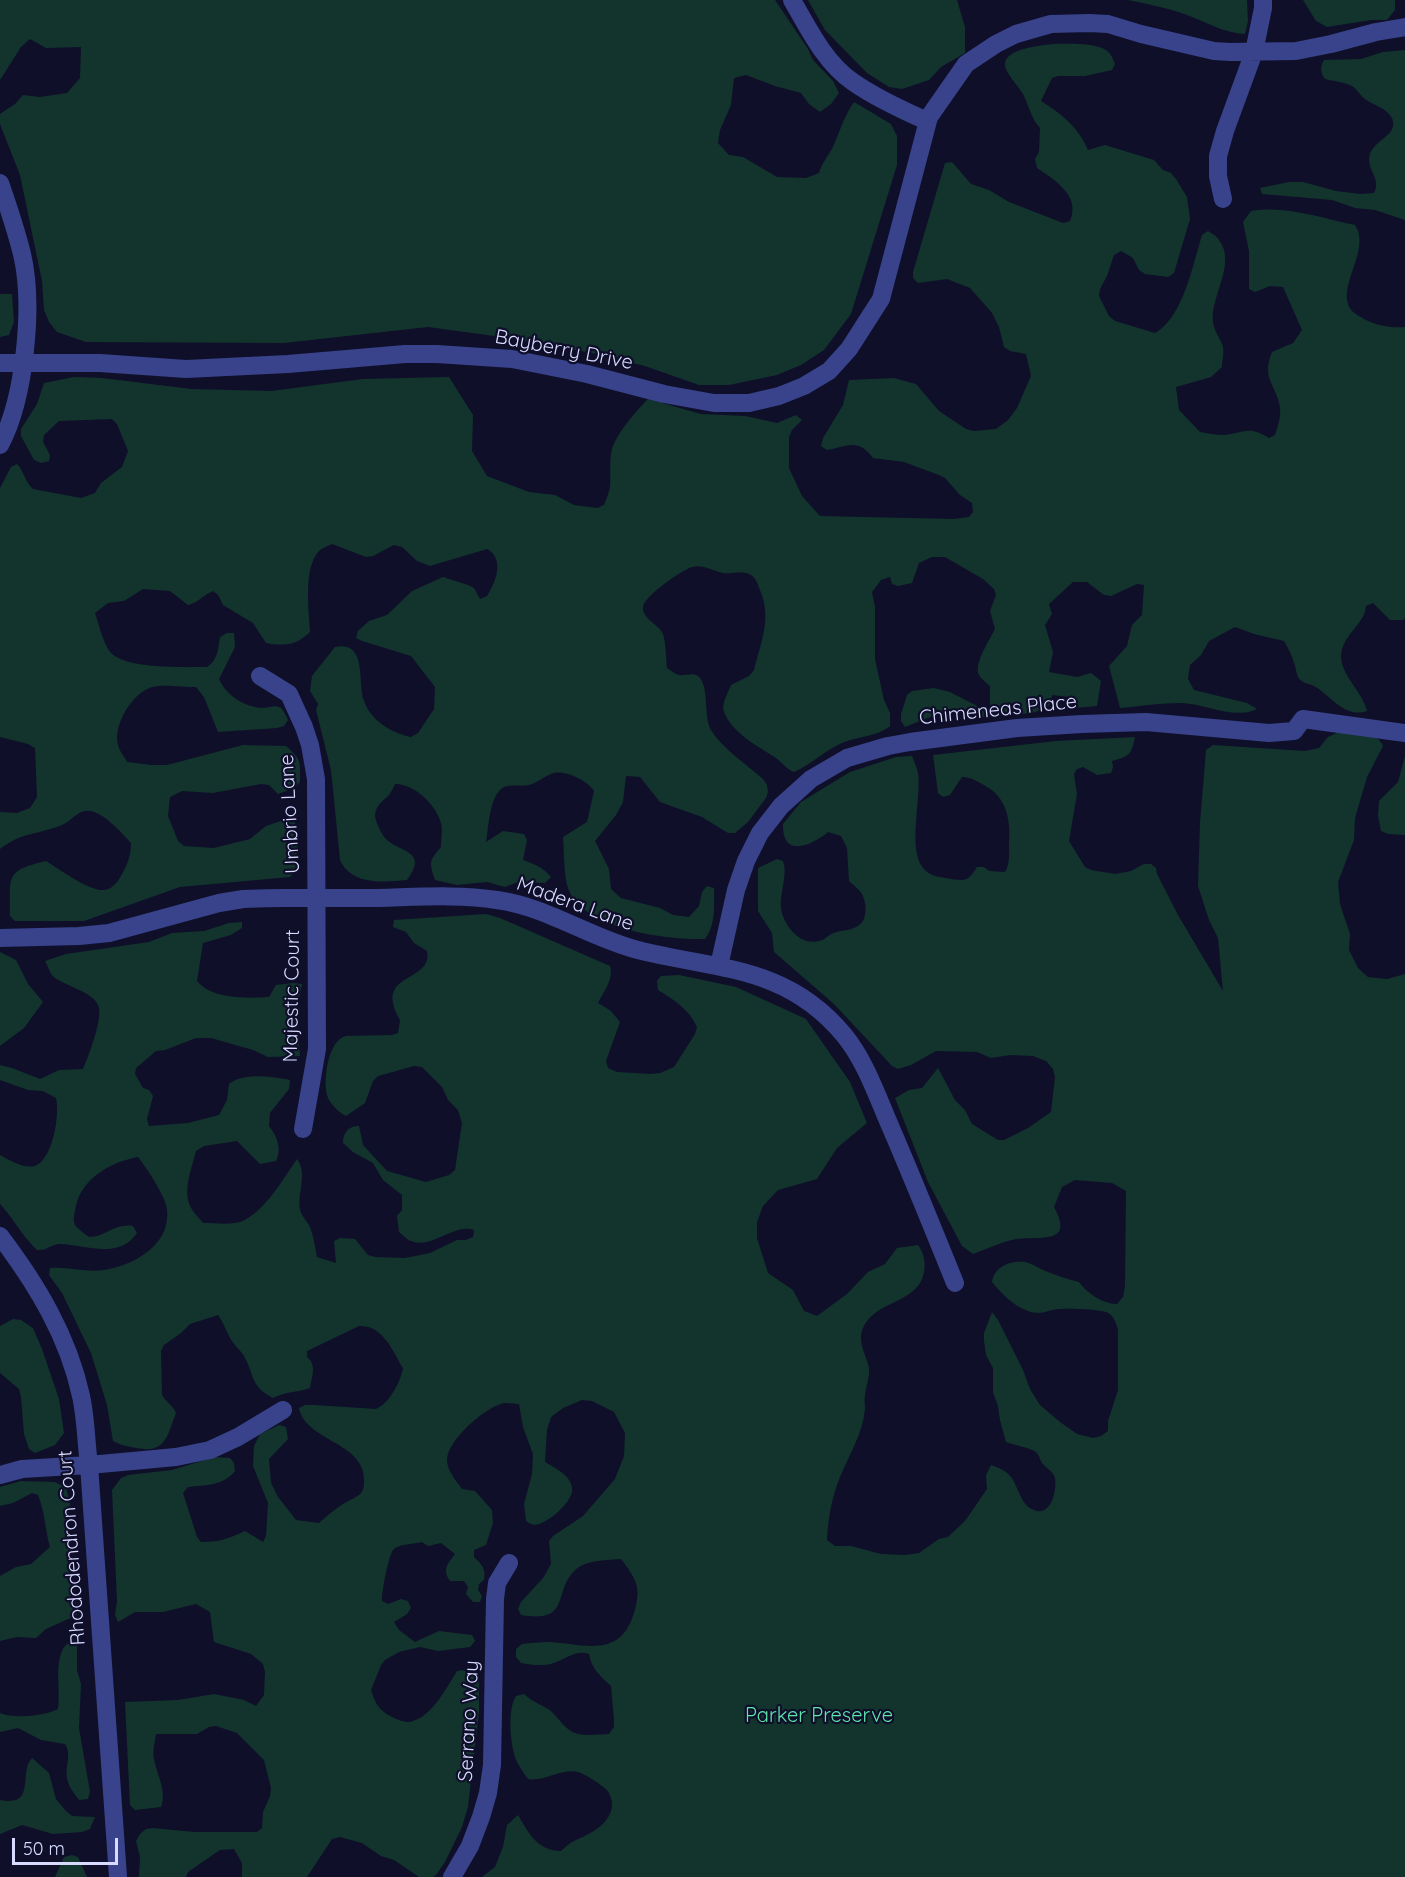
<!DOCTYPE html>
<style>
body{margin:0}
#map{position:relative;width:1405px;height:1877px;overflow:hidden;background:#0f0f2a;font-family:Quicksand,sans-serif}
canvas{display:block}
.scale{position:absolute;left:12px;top:1838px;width:106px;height:27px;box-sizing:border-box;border:3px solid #d8daff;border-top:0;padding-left:8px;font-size:18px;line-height:21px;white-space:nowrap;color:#d8daff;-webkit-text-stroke:4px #0f0f2a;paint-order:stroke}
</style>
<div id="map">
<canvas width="1405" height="1877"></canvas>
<div class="scale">50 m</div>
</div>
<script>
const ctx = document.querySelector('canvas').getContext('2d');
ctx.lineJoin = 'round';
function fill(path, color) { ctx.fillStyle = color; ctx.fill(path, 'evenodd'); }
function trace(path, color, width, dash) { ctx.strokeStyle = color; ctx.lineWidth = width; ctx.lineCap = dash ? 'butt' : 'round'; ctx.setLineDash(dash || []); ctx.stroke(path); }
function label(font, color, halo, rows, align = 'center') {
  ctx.font = font + ' Quicksand,sans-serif'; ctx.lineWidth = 4.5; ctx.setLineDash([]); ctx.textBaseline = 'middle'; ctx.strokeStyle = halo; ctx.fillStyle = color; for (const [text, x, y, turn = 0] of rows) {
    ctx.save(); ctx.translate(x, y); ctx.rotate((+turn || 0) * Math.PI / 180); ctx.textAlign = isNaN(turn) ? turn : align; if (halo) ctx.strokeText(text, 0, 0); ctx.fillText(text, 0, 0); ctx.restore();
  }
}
const green = new Path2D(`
 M0,0h775l33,49 5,11 20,21 6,12 -8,11 -11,8 -11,-8 -8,-11 -26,-7 -29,-11 -12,3 -3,27 -11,25 -2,13 11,12 14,2 34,20 29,1 13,-5c3,-10 9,-17 14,-26 7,-16 11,-31 21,-45l37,22 6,12v29l-46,149 -27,36 -23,15 -24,10 -48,10h-30l-54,-19 -48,-12 -95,-17 -74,-10 -144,16 -198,-1 -29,-10 -8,-10 -5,-12 -2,-29 -22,-106 -20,-51v-10l15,-10 8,-9 17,2 27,-4 13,-15 1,-31 -35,1 -16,-9 -9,8 -21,33z
 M808,0h149l8,27v26l-24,14 -12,13 -27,9 -13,-2 -22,-14 -42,-43z
 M1128,0h119l1,21 -3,13c-21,-1 -39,-12 -58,-19 -19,-7 -39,-11 -59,-15z
 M1303,0h92v10l-8,10h-16l-44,7 -11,-6z
 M1052,44c14,0 44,-2 55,7 4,3 6,8 8,13l-3,6 -27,6h-27l-6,2 -11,23c21,13 37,26 47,49l17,-5 49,15 9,10 8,3 5,6 11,18 3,22 -16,54 -6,4 -23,-3 -6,-4 -6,-12 -12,-7 -7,4 -7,21 -7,13 -1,7 10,20 6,5 40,12c28,-15 38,-69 47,-98l6,-4c3,2 9,5 11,9 18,24 -9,56 -6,82 1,9 6,14 9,22 3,6 0,16 0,23l-11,10 -35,10 3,23 21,22c7,1 16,3 24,3 21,-2 23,-10 45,3l6,-3c3,-9 6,-18 5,-28 -4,-23 -19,-28 -8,-55l21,-9 9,-13 -19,-43 -13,-1 -15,6 -6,-3v-38l-6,-29 8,-11c34,-6 70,7 104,14 17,26 -21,63 -3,86 3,3 9,6 12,8 13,7 27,9 41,8v291l-2,2h-13l-17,-17 -7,3c-1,14 -14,23 -21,36 -15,26 17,46 22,69 -22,8 -37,-16 -53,-25 -6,-3 -13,-3 -16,-9 -2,-4 -2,-10 -4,-14 -2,-8 -6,-15 -10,-22l-30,-7 -19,-7 -26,14 -8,14 -11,10 -2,14 6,11 53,13 10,6c-22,11 -51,-5 -75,-6 -20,0 -42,3 -62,5l-11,-42 18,-20 5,-21 10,-10 2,-30 -7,-1 -26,12 -7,-1 -17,-13h-14l-24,22 3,10 -7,11 8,27 -4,20 28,5 14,-4 10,8 -4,25 -22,2 -5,-4 -1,-7 -17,-2 -1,7 -4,6 -15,5 -53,4 -29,-8 -45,18 -4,-6v-7l6,-19 5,-4 22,-3 16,4 35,18 5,-4v-20c-3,-3 -8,-6 -11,-11 -6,-10 11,-36 16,-46l-5,-18 6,-16 -2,-6 -11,-10 -38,-22h-13l-13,6 -7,20 -14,3 -6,-2 -2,-7 -9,3 -9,12 3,15v52l9,41 6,13v13c-13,11 -32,10 -48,17 -17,7 -31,22 -48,29 -8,-3 -11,-9 -18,-14 -18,-12 -43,-24 -52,-46 -3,-8 4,-19 7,-27l18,-9 5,-6c7,-28 18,-52 6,-80 -2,-5 -4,-12 -9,-15 -8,-5 -19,-1 -28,-2 -9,-2 -21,-9 -31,-6 -10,3 -48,29 -49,40 -1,11 14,17 19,25 4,7 4,27 5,36 3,2 8,6 12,7 7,1 13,-3 19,1 12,10 5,40 13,54 11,18 36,35 52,49l4,6 1,7 -2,6 -18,24 -13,11h-7l-26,-16 -42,-15 -20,-25 -14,-1 -3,26 -7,13 -21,26 14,28 2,20 10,9 39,10 13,7 16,2 10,-11 3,-14 5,-6 7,2c0,17 2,37 -9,51 -38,1 -122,-9 -137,-51 -4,-12 -4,-37 -5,-51l24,-15 7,-31c-6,-10 -28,-21 -40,-18 -9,2 -16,10 -25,12 -8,2 -21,-2 -28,4 -12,11 -12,37 -15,53l17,-11 21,3 3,6 -4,20c11,4 20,7 28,17l-6,6 -27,-1 -13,5 -18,-5 -30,3 -22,-5c-6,-18 -6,-19 6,-33 0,-8 2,-17 0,-24 -5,-18 -26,-39 -46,-39 -2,4 -4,9 -7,12 -6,6 -12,9 -13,19 0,6 7,21 12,25 13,12 42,11 20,40 -23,2 -55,6 -67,-20l-9,-90 -15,-60 2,-6 -8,-13 2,-15 23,-29c33,-7 22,36 29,54 7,20 28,32 47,36l7,-4 16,-24 1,-22 -24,-31 -49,-15 -6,-3 2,-7 11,-10 18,-6 25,-24 31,-14 25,8 6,3 6,11 7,-3c9,-14 18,-37 0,-47l-57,17 -13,-5 -15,-14 -8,-2 -21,11 -7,1 -34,-13c-4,2 -10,4 -13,7 -16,17 -10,59 -9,81 -15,14 -25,14 -44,11l-13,-20 -30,-18 -5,-10 -5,-4c-10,4 -15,12 -25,14l-18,-14 -27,-2 -19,12 -16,2 -13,10c4,12 7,25 13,36 11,21 77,18 99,18 11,-7 11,-18 13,-30l7,-4h7l1,14 -16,32c7,16 25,28 43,29 6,0 13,-4 19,0 3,3 5,8 7,12l-4,6 -7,2 -59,4 -14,-35 -8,-10c-12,0 -33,-3 -44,0 -20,6 -39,38 -34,58 1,6 7,12 9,17l24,3h16l76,-20 43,1c16,14 14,15 14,36l-6,6 -16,6 -9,-9 -8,-1 -48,9 -31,-2 -12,6 -2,19 10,25 6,5 30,2 36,-9 16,-13 27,-9 5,15 -2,33 -2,7 -4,5 -110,10 -96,34h-69l-5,-5c1,-39 -7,-45 36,-55 13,8 44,31 59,29 8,-1 14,-10 17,-16 6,-11 9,-19 9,-31 -10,-11 -27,-30 -41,-32 -12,-2 -18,10 -28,14 -16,7 -35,8 -50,16 -4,2 -8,5 -12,8v-37l17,1 13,-5 7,-11 -2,-49 -7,-4 -28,-7v-249l11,-21 6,-3c7,7 8,18 16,25l48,9 14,-5 6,-10 21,-16 6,-16 -11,-27 -5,-5 -53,2 -15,14 -1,7 7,13 -1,6 -8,2 -7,-3 -13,-24v-7l16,-25 7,-21 30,-6 28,1 89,11 80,2 92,-12 86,-2 24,38 -1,36 15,25 42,16 26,3 19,10 23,3 7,-3c2,-6 5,-12 6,-18 1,-12 -1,-26 2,-38 5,-16 24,-38 36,-50l53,15 44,2 32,7 19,-8 6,5 -10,10 -3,7v31l13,28 18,20 134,3 15,-2 4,-5 -1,-9 -12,-8 -15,-17 -6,-3 -35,-13 -31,-4c-15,-20 -24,-12 -46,-8l-6,-4 2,-8 20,-33 6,-25 45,-2 22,6 23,27 27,18 8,2 22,-2 12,-9 9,-12 14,-32 -5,-22 -16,-3 -6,-4 -5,-20 -7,-14 -22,-25 -23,-9 -29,4 -5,-5v-6l32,-109 7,-1 19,22 18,6 20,12 54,21 7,-2c11,-25 -15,-41 -33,-53l-2,-9 4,-7 1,-24c-9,-10 -11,-22 -17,-34 -5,-8 -12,-15 -16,-23 -11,-22 32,-25 45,-27z
 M1405,50v170l-30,-10 -20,-2 -23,-8 -70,-6 -2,-6 29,-6h14l33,9 24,3 14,-1c8,-15 -9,-24 -4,-39 4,-12 22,-18 23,-28 3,-15 -19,-20 -28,-27 -5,-4 -8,-10 -13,-13 -8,-4 -19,-5 -27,-7 -5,-7 -5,-12 -1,-19l37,-1 22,-7z
 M0,294h12l2,28 -5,13 -9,2z
 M1341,731c14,2 37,0 42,15l-16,31 -12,41 -1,22 -16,42 2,22 10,30 -1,16 9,18 10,9 19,2 18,-5v903h-923l13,-10 8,-20 4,-22 11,-10c11,19 19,35 43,36 4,-4 10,-9 15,-11 18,-7 45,-23 33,-47 -3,-6 -24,-19 -31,-21 -16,-4 -34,10 -50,7 -4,-6 -8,-11 -11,-17 -7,-15 -10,-53 -1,-66l8,-2c9,8 14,9 24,15 8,5 12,14 20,20 10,9 28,5 41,5l5,-7v-7l-3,-34c-10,-9 -20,-18 -22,-32 -13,-5 -25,6 -38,10 -9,2 -21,1 -30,-1l-5,-6v-8l6,-5c9,-1 18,-2 27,-2 36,2 71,17 85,-29 8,-26 2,-34 -13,-54 -13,1 -31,1 -42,8 -29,21 -4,57 -58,48l-3,-6 3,-7 22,-24 8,-14 -2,-23 4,-5 30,-20 32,-37 9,-23 1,-23 -11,-21 -22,-11 -10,-1 -19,8 -12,9 -4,13 -2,32c10,6 25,13 27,25 3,13 -22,34 -33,37 -5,2 -9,0 -13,-3l-2,-17 8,-30 1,-20 -10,-27 -4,-23c-5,0 -13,-2 -18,0 -18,5 -54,37 -54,56 0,10 9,21 15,29l13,2 17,19 1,13 -7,22 -12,5v7c8,8 12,11 10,23l-5,4 -1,6 4,6 -2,6h-7l-7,-8 2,-7 -4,-6h-14c-8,-12 -3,-16 5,-27l-14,-11 -13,3 -6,-4c-8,2 -22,2 -28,7 -5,3 -13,46 -12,52l6,3 13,-5 7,2 3,7 -4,6 -13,8 5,8 16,12 24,-11 33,4 3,6 -5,6 -32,4 -18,-4 -21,5 -14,8 -4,5 -10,25c4,13 7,19 19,26 7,3 15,8 23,5 19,-5 34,-34 44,-50l6,-1 12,6 4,6v30l-11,95 -6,20 -17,35 -9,13 -3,2h-14l-25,-17 -13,-4 -19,-13 -22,-6 -8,2 -25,38h-65v-14l-8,-14 -14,1 -32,22 -2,5h-47l1,-20 -4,-16 4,-7 6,-5 7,-1 41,4h63l5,-4 1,-16 7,-16 1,-8 -7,-28 -27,-27 -21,-7 -7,1 -12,7h-41c-1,8 -4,18 -2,25 3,16 13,32 7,48l-26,3 -5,-5 -5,-103 53,-2 36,-6 30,6 12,6 8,-11 1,-23 -2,-8 -12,-10 -37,-12 -4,-30 -14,-8 -33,8h-28l-17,10 -3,-7 2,-14 -5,-111 9,-12 7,-3 44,-5 43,-13 15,1 4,5 1,8c-12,15 -29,14 -47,16l-5,6 14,44 4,5c18,0 27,-3 44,-11l18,11 3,-6 2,-33 -15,-37 1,-20 6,-12 19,-9 7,2 2,12 -19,20 2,24 7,14 18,23 23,3c8,-7 17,-15 26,-20 5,-4 12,-5 16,-10 3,-4 3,-7 3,-13 1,-38 -59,-39 -65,-72l6,-3h9l62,4c13,-5 25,-28 27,-41 -11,-18 -20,-43 -44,-42l-52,25v6c10,8 5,19 3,31 -14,5 -23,3 -37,10 -23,-12 -18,-22 -29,-42 -3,-5 -9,-10 -12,-15 -6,-9 -8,-18 -14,-26l-28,9 -9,9 -17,12 -3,6 1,44c4,7 11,10 14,18 -9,23 -10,41 -40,35 -9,-2 -16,-3 -23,-7l-6,-36 -16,-52 -29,-60 -13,-18 1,-7c19,-2 39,6 59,1 29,-6 62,-26 58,-60 -2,-14 -21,-42 -29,-52 -27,5 -56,21 -62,49 -1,6 -4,13 -1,19 3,4 10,9 14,12 17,0 25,-14 44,-11l4,7c-18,27 -51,12 -77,11 -8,0 -14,7 -23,6 -15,-14 -23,-31 -37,-46v-49c9,5 24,14 35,11 18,-7 25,-52 21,-68l-13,-7 -15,-1 -28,-10v-15l12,3 28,11 19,-9 24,-1c5,-12 21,-52 15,-64 -5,-13 -33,-19 -44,-28 -4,-3 -6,-11 -9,-16l21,-7 83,-12 23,-9 32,-2 25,-8 13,-1v6l-11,7 -28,8 -6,38c3,3 7,7 11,9 18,9 42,8 61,7l7,-12 17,-2 9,1 -6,32 4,40 -32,1 -15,-7 -42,-12h-15l-31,12 -9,1 -20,17 -1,6 8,14 6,2 4,6 -6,23 2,7 39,-3 31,-8 8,-15 2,-16c15,-12 43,-7 61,-4l-1,9 -19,24 -1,13c8,10 13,23 7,35l-16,3 -23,-23 -33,5 -8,5c-4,17 -14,40 -5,57 3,5 8,10 12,15 11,0 27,2 37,-1 23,-8 44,-44 57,-63 11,15 0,34 3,50 1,8 9,13 11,21 3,8 4,18 6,27l19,6 -2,-22 6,-3 15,1 13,16 7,2 30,1 25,-5 27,-13h9l7,-3 1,-7c-21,-7 -42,20 -63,11 -4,-1 -8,-6 -12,-9l-2,-16 5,-6v-15l-19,-15 -10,-17 -20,-11 -10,-9c0,-10 5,-17 16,-17l4,19 24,26 39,11 23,-7 6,-5 7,-47 -4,-13 -10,-10 -6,-13 -20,-20 -8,-1 -36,10 -5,5 -8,22 -19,13c-8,-4 -17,-13 -19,-21 -4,-15 1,-55 19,-59l46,-1 6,-2 2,-13c-28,-49 33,-36 27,-69l-13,-8 -8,-11 -13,-5 1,-7 92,-6 14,4 110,48c4,13 -6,25 -12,37l13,8 9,11 -14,39 2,7 9,4 33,2 10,-1 14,-6 21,-33 2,-7c-8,-18 -23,-27 -39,-37l-1,-9 4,-5 18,-1 57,12 70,32 44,63 17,41 -30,25 -20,31 -39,11 -15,16 -6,16v16l11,35 25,17 11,21 13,5 30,-22 21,-22 17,-8 12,-16 21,-3c10,13 9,34 -4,45 -15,14 -41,16 -51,38 -6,14 3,26 6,40 1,8 -3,18 -4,27 -1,4 0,9 0,14 -2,24 -16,46 -25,68 -8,20 -12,41 -13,63l8,6h16l30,8 25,1 13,-2 20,-14 9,-2 17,-16 22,-32 -1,-14 5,-10c8,3 14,5 20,12 7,9 10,29 23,33 17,7 23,-19 21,-32 -2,-7 -8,-9 -12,-14 -3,-3 -3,-8 -7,-12 -5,-4 -22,-7 -30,-10l-6,-22 -2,-14 -5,-14v-24l-7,-13 -2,-14v-8l8,-21 6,8 25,50 7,19 10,16 20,17 17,12 16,4 8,-2 7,-5v-10l10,-31v-60c-2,-7 -4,-15 -12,-18 -9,-3 -37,-4 -47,-3 -13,1 -17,7 -31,2 -16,-6 -26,-17 -36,-29 2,-15 18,-22 33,-20 6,1 12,5 18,8 12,5 23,9 36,12 9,12 24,22 38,22l6,-7 2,-11 1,-95 -14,-8 -37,-3 -13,7 -8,20c21,38 -14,29 -37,32 -14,2 -30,10 -44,15l-11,-8 -34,-64 -33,-84 14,-8 13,-2 16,-20 17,32 10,10 7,14 26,16h6l24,-12 23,-16 4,-35 -2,-8 -7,-8 -13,-5 -23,-1 -19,3 -14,-6 -41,-1 -25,14 -13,4 -6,-3 -58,-62 -60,-52 -2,-19 -14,-22v-43l19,-9 6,2c6,17 -7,37 0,55 6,16 21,31 39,24 4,-1 7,-6 12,-7 7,-3 15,-2 22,-6 12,-5 11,-23 6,-33 -3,-5 -9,-9 -13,-13l-2,-33 -6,-12 -13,-4c-9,8 -36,24 -43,6 -2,-4 -2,-10 -2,-14l18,-22 49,-30 46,-15 16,-1c2,5 5,12 6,17 4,24 -12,80 7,97 6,7 17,7 26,9 16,2 17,2 26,-12h7l5,4 16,1c5,-8 4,-17 4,-27 2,-25 -2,-48 -25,-60 -8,-4 -13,-8 -22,-8l-12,18 -7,2 -5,-4 -5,-38 123,-14 79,-4c-4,18 -5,19 -23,24l1,6 -2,6 -14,2 -14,-8 -6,2 -3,5 3,20 -8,47 16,26 6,3 24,4 16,-3 13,-7h7l5,4 1,6 21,41 45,76 -5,-53 -9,-18 -11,-34 2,-63 6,-73 7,-5 92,6 14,-3 9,-11z
 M1405,756v79l-17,-1 -7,-3 -3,-15 1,-15 19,-19z
 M0,952l16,8 12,24 15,18 -19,26 -24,18z
 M13,1319l8,1 12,8 9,21 17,50 5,34 -9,12 -20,8 -6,-4 -5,-15 -3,-37 -2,-8 -19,-16v-47z
 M21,1481l34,1 11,6 4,14 -2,28 9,85 -31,14 -10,9 -19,-1 -17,4v-65l16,-9 15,-3 19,-17c-5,-17 -5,-35 -12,-52l-6,-2 -19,10 -13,3v-19z
 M73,1638l4,6v26l4,14 -2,44 11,64 -2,7 -9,1c-5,-7 -11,-14 -12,-22 -2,-12 5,-24 -2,-34l-24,-4 -23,-12 -18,4v-19c14,6 45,3 58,-4 3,-19 -4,-42 5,-60 2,-4 7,-7 10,-11z
 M32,1758l17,15 7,26 9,11 7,6 23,1 -5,12 -8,3 -29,2 -31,-9 -22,9v-34c37,7 18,-27 32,-42z
 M72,1855l6,2 9,20h-32l9,-20z`);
const minor = new Path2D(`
 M792,0c16,28 33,63 61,82 23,16 49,28 74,39
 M0,183c8,23 16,47 22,71 12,51 3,144 -22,191
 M1223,199l-5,-23v-20l7,-25 29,-79 9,-44v-8
 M0,363h100l86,6 102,-5 117,-10h32l75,5 75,15 77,20 50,9h35l30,-7 25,-10 25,-15 20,-22 32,-50 48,-182 37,-53 30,-20 20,-10 35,-10 38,-1 19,1 33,10 73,17 16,1 66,-1 35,-7 45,-12 29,-5
 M260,676l29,18 15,33 6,18 6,34 1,270 -14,80
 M0,938l79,-2 30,-3 110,-30 24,-4c45,-2 91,-1 136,-1 39,-1 80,-4 118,2 51,7 93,38 141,50 79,20 148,15 206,85 22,27 33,61 47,93 22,51 43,103 64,155
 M719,966l17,-76 10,-29 14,-28 21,-27 30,-27 36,-21 41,-12 22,-4 107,-14 65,-4 64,-2 123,11 25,-2 9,-12 102,14
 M0,1236c37,49 68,100 81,160 5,22 5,47 8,69l29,412
 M0,1475l22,-6 67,-4 87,-8 34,-7 28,-13 45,-27
 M452,1877l18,-31 11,-29 7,-24 4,-28 3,-166 2,-16 12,-20`);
const streetNames = [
 ["Bayberry Drive",564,350,11],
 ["Chimeneas Place",998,710,-6],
 ["Umbrio Lane",290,814,-93],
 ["Madera Lane",575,904,20],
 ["Majestic Court",292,996,-89],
 ["Rhododendron Court",72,1548,-94],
 ["Serrano Way",469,1721,-87]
];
const parkNames = [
 ["Parker Preserve",819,1716]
];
fill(green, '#12342d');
trace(minor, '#38438b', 18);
label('20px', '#d8daff', '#0f0f2a', streetNames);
label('20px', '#5de6ac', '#0f0f2a', parkNames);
</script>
